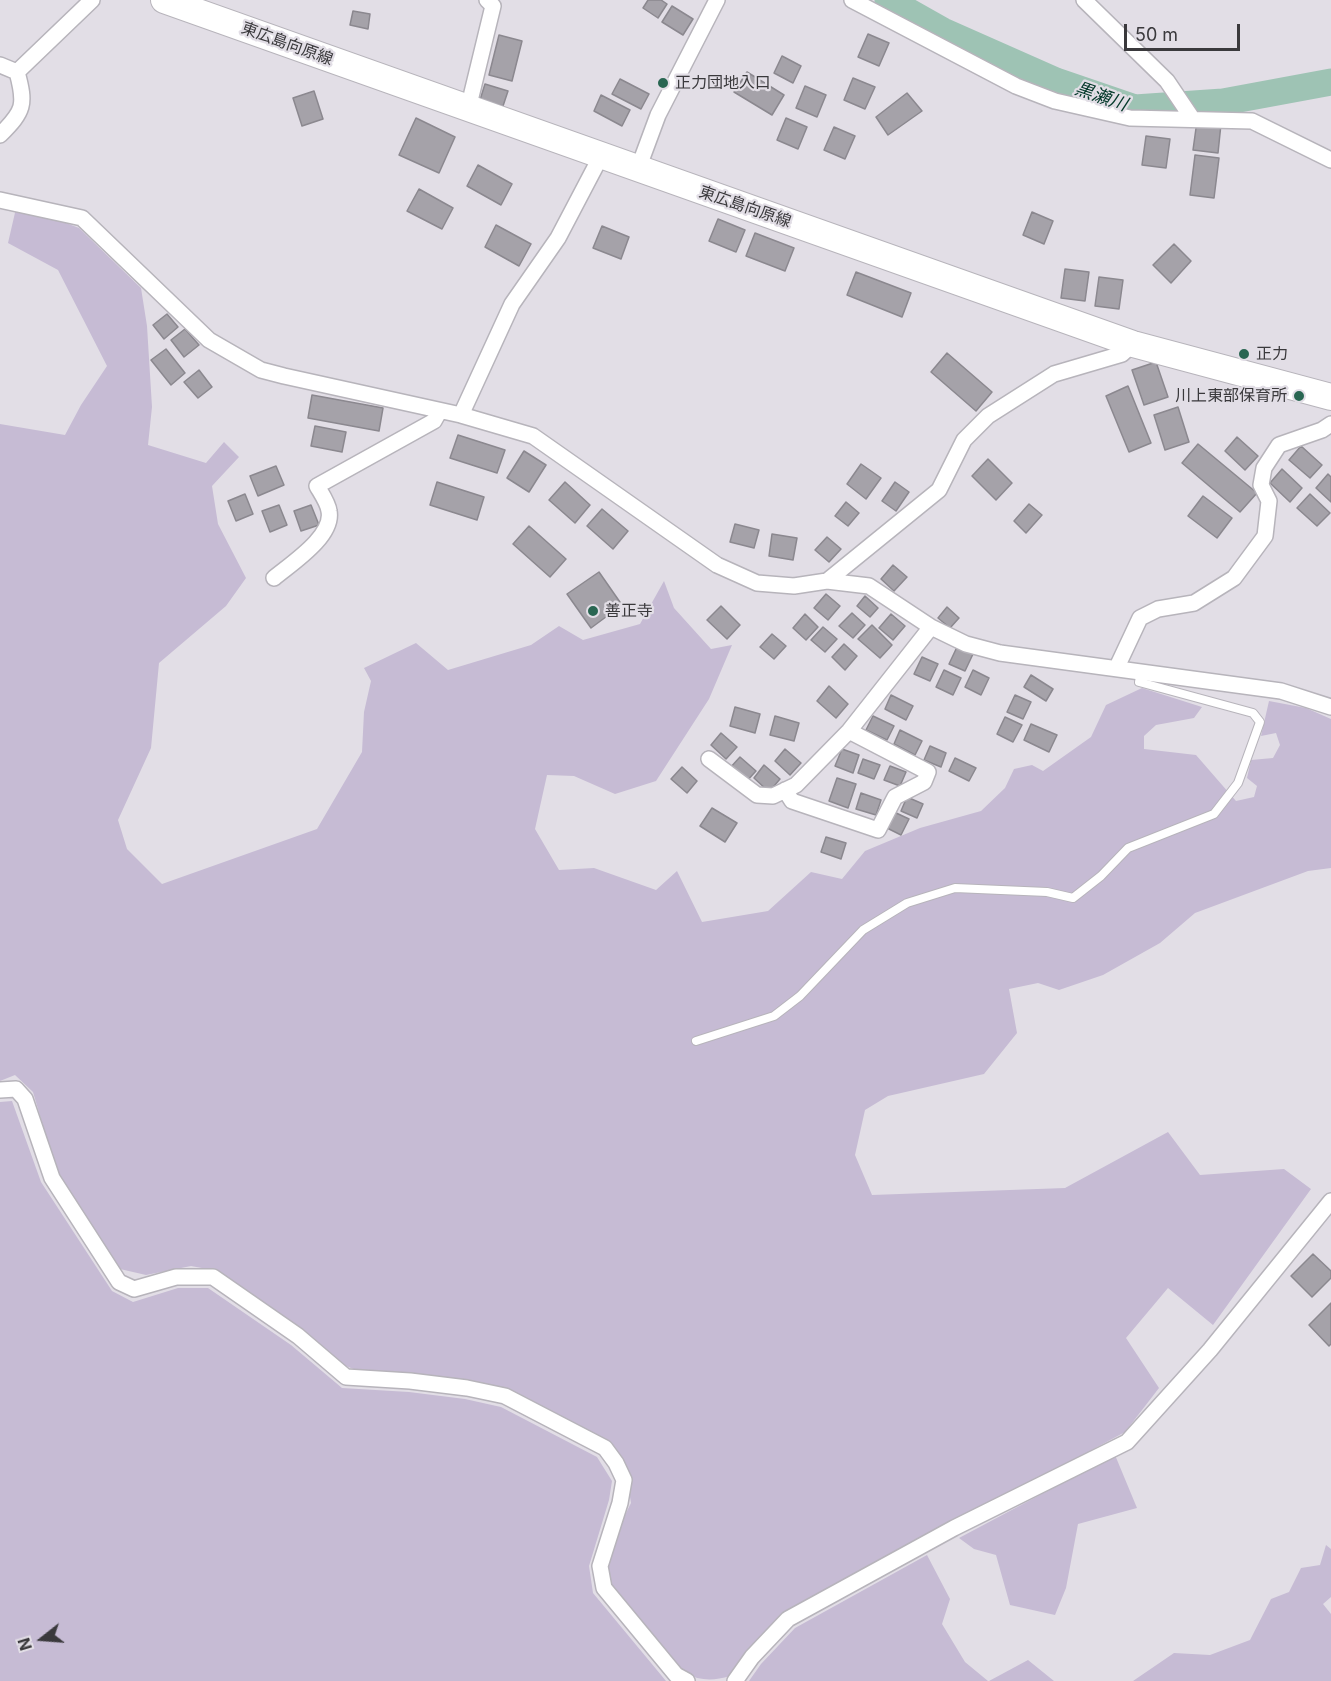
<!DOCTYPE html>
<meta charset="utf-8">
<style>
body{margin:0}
#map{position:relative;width:1331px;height:1681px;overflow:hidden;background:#e2dee6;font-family:Inter,sans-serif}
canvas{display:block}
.north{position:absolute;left:12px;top:1609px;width:60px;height:60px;-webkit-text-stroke:4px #e2dee6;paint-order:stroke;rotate:253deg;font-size:16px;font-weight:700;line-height:24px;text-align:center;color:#3a393c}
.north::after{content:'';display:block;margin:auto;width:21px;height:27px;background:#3a393c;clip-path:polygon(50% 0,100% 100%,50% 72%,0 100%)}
.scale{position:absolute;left:1124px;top:24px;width:116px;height:27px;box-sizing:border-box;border:3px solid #3a393c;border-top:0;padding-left:8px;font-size:18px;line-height:21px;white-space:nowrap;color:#3a393c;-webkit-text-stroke:4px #e2dee6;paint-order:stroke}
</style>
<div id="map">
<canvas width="1331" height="1681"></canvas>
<div class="north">N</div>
<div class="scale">50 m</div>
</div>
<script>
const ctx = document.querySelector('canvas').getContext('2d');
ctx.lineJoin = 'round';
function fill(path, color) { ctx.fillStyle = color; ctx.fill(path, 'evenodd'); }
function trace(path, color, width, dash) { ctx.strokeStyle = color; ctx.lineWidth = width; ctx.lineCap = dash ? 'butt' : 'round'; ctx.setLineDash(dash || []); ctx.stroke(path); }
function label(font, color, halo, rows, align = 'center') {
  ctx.font = font + ' Inter,"Noto Sans JP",sans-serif'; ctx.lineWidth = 4.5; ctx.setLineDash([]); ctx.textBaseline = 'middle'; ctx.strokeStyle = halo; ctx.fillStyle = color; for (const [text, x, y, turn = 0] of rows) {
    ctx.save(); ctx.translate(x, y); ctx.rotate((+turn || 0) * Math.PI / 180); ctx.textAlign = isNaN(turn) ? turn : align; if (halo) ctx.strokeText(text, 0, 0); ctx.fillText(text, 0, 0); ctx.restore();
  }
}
const green = new Path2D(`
 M17,204l62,24 62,60 6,38 5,81 -4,38 58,18 18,-21 15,15 -27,29 6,38 28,54 -20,28 -67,57 -8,85 -33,72 9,29 35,35 155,-55 45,-77 2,-40 7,-31 -7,-13 52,-25 32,27 83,-25 28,-19 24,14 57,-16 24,-43 10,27 37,41 21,-4 -23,54 -53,82 -41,13 -41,-18 -27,-1 -12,54 24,41 35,-2 62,22 21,-19 25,51 66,-11 43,-39 31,7 23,-28 55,-23 61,-17 24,-23 9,-19 18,-4 11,6 48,-34 15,-32 36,-17 60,19 -8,11 -38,7 -12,11v13l52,6 40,46 18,-4 3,-11 -10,-8 4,-18 22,-2 7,-13 -4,-12 -15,3 8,-35 37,7 25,11v149l-23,3 -113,42 -35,30 -57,32 -44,15 -21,-7 -29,6 8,44 -33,41 -96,22 -23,14 -10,45 17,40 193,-7 103,-56 32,43 84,-6 27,20 -98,136 -45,-37 -42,50 33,50 -34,44 -343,185 -52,59c-17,5 -29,5 -46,-3l-74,-87 -3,-18 6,-29 18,-36 -4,-24 -11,-25 -111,-63 -149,-21 -20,-8 -118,-91 -27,-5 -45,9 -26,-6 -63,-95 -24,-82 -18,-17 -15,6v-657l65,11 16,-30 26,-39 -49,-96 -50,-27z
 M12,1101l29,81 71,109 21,11 45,-14h30l83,57 51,43 67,4 56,7 36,8 96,50 15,24 -3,19 -20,66 4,27 73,88h-666v-579z
 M1115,1455l22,53 -59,16 -12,64 -11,27 -45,-10 -14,-50 -22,-6 -15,-11z
 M1326,1545l5,4v48l-8,7 8,10v67h-198l41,-28 36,2 40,-15 21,-41 18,-7 12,-24 19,-3z
 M927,1555l23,44 -8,25 23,38 23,19h-239l12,-17 34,-36z
 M1028,1660l26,21h-65z`);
const river = new Path2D(`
 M888,0l55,31 113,50 79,27 88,-6 108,-20`);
const building = new Path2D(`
 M648,0h13l6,4 -9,14 -15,-10z
 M672,6l21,13 -10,16 -21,-13z
 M353,11l17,3 -2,15 -18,-4z
 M868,34l21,9 -10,23 -21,-9z
 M499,35l23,6 -10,40 -23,-6z
 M782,56l19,10 -8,17 -19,-10z
 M747,72l37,23 -12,20 -38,-23z
 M853,78l22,9 -10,22 -21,-9z
 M620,79l29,15 -8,15 -29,-15z
 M485,84l23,7 -5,15 -23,-6z
 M805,86l21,9 -9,22 -21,-9z
 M314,91l9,28 -21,7 -9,-28z
 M907,93l15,18 -34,24 -12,-18z
 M601,95l29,15 -8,16 -28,-15z
 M416,118l39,19 -16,36 -40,-18z
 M786,118l21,9 -9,22 -21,-9z
 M1197,121l24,3 -3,29 -25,-3z
 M834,127l21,9 -10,23 -21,-9z
 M1146,136l24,3 -4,29 -24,-3z
 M1195,155l24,3 -5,40 -24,-3z
 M478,165l34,19 -11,21 -34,-19z
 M419,189l34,19 -11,21 -35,-18z
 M1032,212l21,9 -9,23 -21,-9z
 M718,219l27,11 -9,22 -27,-11z
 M496,225l35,19 -12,22 -34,-19z
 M602,226l27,11 -8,22 -28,-11z
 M755,233l39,15 -9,23 -39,-15z
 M1174,244l17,17 -20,22 -18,-18z
 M1065,269l24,3 -4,29 -24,-3z
 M856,272l55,21 -9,24 -55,-22z
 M1099,277l24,3 -4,29 -24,-3z
 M167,314l11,13 -14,12 -11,-14z
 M185,329l14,16 -15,12 -13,-17z
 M166,349l19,24 -14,12 -20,-25z
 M947,353l45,39 -16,19 -45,-39z
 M1156,362l12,35 -24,8 -12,-35z
 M199,370l13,17 -14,11 -14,-16z
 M1128,386l23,57 -22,9 -23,-56z
 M312,395l71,13 -4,23 -71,-13z
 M1178,407l11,35 -24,8 -11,-35z
 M315,426l31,6 -4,20 -31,-6z
 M458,435l47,15 -8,23 -47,-15z
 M1237,437l21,19 -13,14 -20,-19z
 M1198,444l59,49 -17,19 -58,-49z
 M1301,446l21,19 -12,13 -21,-18z
 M524,451l22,14 -17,27 -22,-14z
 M988,459l24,24 -16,17 -24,-24z
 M861,464l20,14 -15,21 -19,-15z
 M276,466l8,19 -26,11 -8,-20z
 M1282,469l20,19 -12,14 -20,-19z
 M1328,474l3,3v25l-15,-14z
 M437,482l47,15 -7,23 -47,-15z
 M565,482l25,23 -15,18 -26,-23z
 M895,482l14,10 -13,19 -14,-10z
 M245,494l8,20 -17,7 -8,-20z
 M1310,494l20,19 -13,13 -20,-18z
 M1203,496l29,22 -15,20 -29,-22z
 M846,502l13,11 -11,13 -13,-10z
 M1029,504l13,11 -16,18 -12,-12z
 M279,505l8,20 -17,7 -8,-21z
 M311,505l8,20 -18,6 -7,-20z
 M602,509l26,22 -15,18 -26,-23z
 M735,524l24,6 -5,18 -24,-6z
 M529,526l37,33 -16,18 -37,-33z
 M772,534l25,4 -4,22 -24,-4z
 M827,537l14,12 -12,13 -14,-12z
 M893,565l14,12 -13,14 -13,-12z
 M599,572l23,33 -31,23 -24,-34z
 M826,594l14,12 -12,14 -14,-12z
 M865,596l13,12 -8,9 -13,-11z
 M721,606l19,19 -13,14 -20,-19z
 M947,607l12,11 -9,10 -12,-10z
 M852,613l13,12 -12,13 -14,-12z
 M805,614l13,13 -12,13 -13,-12z
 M891,614l14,12 -12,14 -14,-12z
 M872,625l20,20 -12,13 -22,-19z
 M823,627l14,12 -12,13 -14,-12z
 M772,634l14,12 -12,13 -14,-12z
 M844,644l13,12 -12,14 -13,-13z
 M957,647l16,7 -8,17 -16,-7z
 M922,657l16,7 -8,17 -16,-7z
 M944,670l17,8 -8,17 -17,-8z
 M973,670l16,8 -8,17 -16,-8z
 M1031,675l22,14 -7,12 -22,-14z
 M829,686l19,18 -12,14 -19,-17z
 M891,695l22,11 -7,14 -21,-11z
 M1015,695l16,7 -8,17 -16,-7z
 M735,707l25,7 -5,19 -25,-7z
 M775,716l24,7 -5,18 -24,-6z
 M873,716l21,10 -7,14 -21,-10z
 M1005,717l17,8 -9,17 -16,-8z
 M1031,724l26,11 -8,17 -25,-12z
 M900,730l22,11 -7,14 -21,-11z
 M721,733l16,14 -11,12 -15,-14z
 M930,746l16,7 -5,14 -17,-7z
 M785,749l16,14 -11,12 -15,-14z
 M842,749l17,6 -6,18 -18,-7z
 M740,757l16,14 -11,12 -16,-14z
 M955,758l21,10 -7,13 -20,-10z
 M863,759l17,6 -6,14 -16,-6z
 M764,765l16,14 -11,13 -15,-14z
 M890,766l16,6 -6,14 -16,-6z
 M682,767l15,14 -10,12 -16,-14z
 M837,778l19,6 -8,24 -19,-7z
 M861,793l20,7 -5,15 -20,-6z
 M907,797l16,7 -6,14 -16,-7z
 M712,808l25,15 -12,19 -25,-16z
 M894,812l15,7 -8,16 -14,-7z
 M826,837l20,6 -5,16 -20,-7z
 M1313,1254l18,17v7l-19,19 -21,-21z
 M1331,1303v41l-2,2 -20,-21z`);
const service = new Path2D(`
 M696,1041l78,-25 26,-20 63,-66 44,-27 48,-15 92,4 26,6 28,-22 27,-28 86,-34 24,-31 22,-61 -7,-9 -114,-31 2,-10`);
const minor = new Path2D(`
 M852,0l164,86 39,15 75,17 122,3 79,39
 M1084,0l83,81 25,37
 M0,65l17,7 75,-72
 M468,109l25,-103 -6,-6
 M0,135c24,-24 26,-30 17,-63
 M638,169l20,-54 59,-115
 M0,200l82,18 127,122 52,30 23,6 177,39 72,21 184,129 40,18 37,3 33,-5 42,5 62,41 35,17 34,9 281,38 50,16
 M461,415l51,-111 46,-66 43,-82
 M274,578c18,-15 60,-42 55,-67 -1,-8 -8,-18 -12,-25l117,-65 5,-9
 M827,581l112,-91 25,-50 24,-24 66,-42 68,-20 11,-10
 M1117,667l23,-49 18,-9 36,-6 40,-25 31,-42 4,-35 -8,-16 3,-17 15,-23 43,-15 9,-6
 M709,759l48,36 16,1 23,-11 53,-54 82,-104
 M785,790l7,11 86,29 17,-33 29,-15 4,-10 -79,-41
 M0,1090l16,-1 9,10 27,79 67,104 15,7 42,-12h37l85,59 48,41 64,4 57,7 38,8 100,52 11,15 8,17 -4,23 -20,63 4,22 72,87 11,6
 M735,1681l17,-24 36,-38 166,-91 173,-86 83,-92 121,-149`);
const primary = new Path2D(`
 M164,0l969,344 198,53`);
const markers = [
 [663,83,6,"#296652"],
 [1244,354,6,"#296652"],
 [1299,396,6,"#296652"],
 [593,611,6,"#296652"]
];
const streetNames = [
 ["東広島向原線",287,44,20],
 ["東広島向原線",745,207,19]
];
const poiNames = [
 ["正力団地入口",675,83],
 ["正力",1256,354],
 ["川上東部保育所",1287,396,"right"],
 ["善正寺",605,611]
];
const waterNames = [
 ["黒瀬川",1101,97,19]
];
fill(green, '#c6bbd4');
trace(river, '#9ec3b4', 27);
fill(building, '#a5a2a9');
trace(building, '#8b888f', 1.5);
trace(service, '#b7b4bb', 10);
trace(minor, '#b7b4bb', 18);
trace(primary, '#b7b4bb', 28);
trace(service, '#fff', 8);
trace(minor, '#fff', 15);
trace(primary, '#fff', 26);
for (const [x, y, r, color] of markers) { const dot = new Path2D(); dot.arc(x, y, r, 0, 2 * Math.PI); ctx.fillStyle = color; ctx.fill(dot); trace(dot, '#e2dee6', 2); }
label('16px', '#3a393c', '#e2dee6', streetNames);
label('16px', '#3a393c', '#e2dee6', poiNames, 'left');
label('italic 18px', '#04392a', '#e2dee6', waterNames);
</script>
